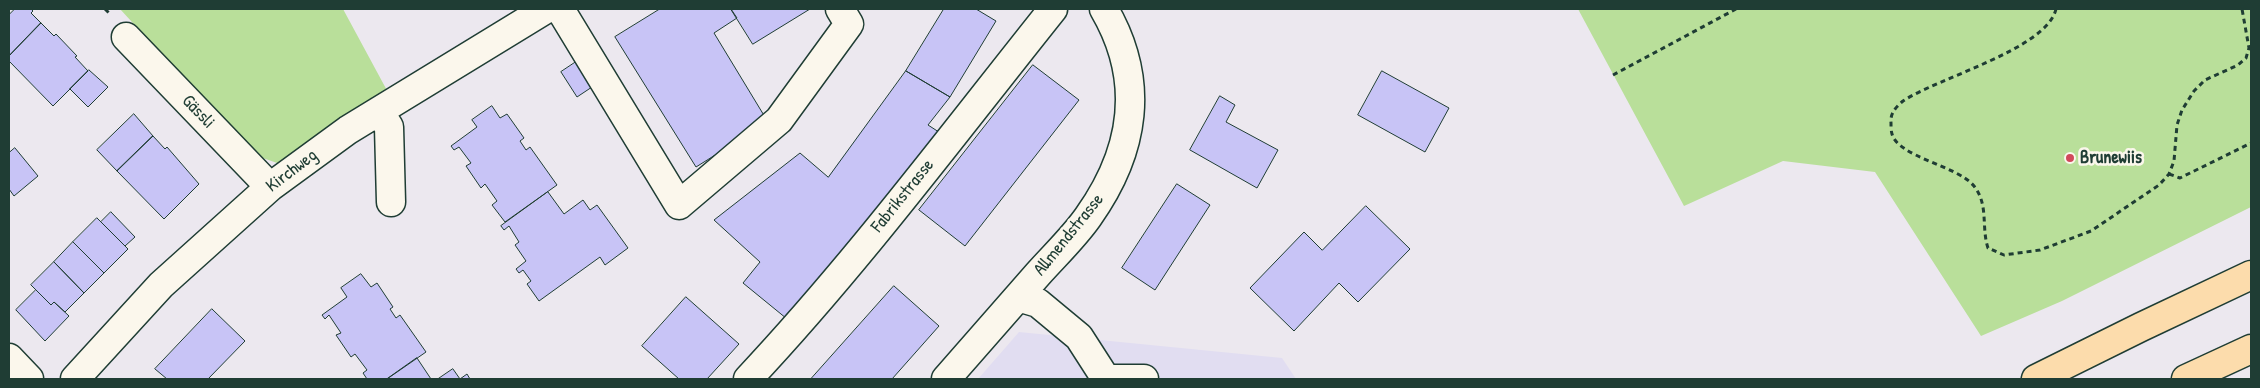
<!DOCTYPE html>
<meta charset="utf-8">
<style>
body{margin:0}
#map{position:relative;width:2260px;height:388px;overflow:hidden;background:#ece8ef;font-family:"Patrick Hand",sans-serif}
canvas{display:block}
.frame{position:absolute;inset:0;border:10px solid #1f3d34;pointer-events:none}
</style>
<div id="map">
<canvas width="2260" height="388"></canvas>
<div class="frame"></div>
</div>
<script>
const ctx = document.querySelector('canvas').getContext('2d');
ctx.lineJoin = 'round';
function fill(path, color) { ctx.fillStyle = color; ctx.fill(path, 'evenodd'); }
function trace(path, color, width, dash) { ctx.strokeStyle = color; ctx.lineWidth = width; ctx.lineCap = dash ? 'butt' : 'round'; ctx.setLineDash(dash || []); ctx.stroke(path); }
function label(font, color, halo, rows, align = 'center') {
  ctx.font = font + ' "Patrick Hand",sans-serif'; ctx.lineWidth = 5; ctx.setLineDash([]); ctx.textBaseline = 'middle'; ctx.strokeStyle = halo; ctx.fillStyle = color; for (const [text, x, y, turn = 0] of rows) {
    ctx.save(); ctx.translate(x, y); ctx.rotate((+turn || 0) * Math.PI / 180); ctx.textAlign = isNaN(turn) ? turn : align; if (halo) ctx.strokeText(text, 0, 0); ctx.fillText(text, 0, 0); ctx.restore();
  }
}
const built = new Path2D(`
 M1019,332l263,26 14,21h-318z`);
const green = new Path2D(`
 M120,9h223l47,87 -110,68 -26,-9z
 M1578,9h673v198l-189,94 -81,35 -106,-164 -92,-11 -99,45z`);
const building = new Path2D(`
 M15,9h16l2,2 -2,2 10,10 -32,33v-41z
 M660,9h71l6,9 -23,15 54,89 -72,45 -81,-130z
 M731,9h79l-57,35z
 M944,9h32l20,12 -46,76 -44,-26z
 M41,23l13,13 2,-2 21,22 -2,1 13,14 -35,35 -44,-45v-5z
 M579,60l16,25 -18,12 -16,-25z
 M1033,65l46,35 -114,146 -46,-36z
 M89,70l19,17 -20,20 -18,-18z
 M906,71l44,26 -22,28 14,9 -150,189 -49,-40 17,-21 -46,-42 86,-67 28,24z
 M1382,71l67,37 -24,44 -67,-37z
 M1220,96l15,9 -9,17 52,28 -21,38 -67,-38z
 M492,106l8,12 7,-4 17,24 -4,3 6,9 4,-3 27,38 -52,37 -13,-17 5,-4 -12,-17 -4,4 -15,-22 5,-3 -12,-16 -5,3 -3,-4 26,-19 -5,-7z
 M134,114l19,22 -36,35 -20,-21z
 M153,136l12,13 2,-2 32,37 -35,35 -47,-48z
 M15,148l23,28 -24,20 -5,-7v-36z
 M1177,184l33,21 -55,85 -33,-22z
 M548,192l16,22 19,-14 7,10 7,-5 31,43 -23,17 -5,-8 -61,44 -12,-17 4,-3 -8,-11 -4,3 -3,-4 10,-8 -11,-16 4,-3 -10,-16 -5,4 -3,-4z
 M1366,206l44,43 -52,53 -19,-19 -45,48 -44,-43 54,-56 18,18z
 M111,212l24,25 -10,9 -24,-24z
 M97,218l31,31 -24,24 -31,-31z
 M73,242l31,31 -20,20 -30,-31z
 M54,262l30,31 -19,19 -11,-10 -3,3 -20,-20z
 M361,274l10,13 6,-4 16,24 -3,2 6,9 4,-3 26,37 -39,27h-20l-4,-6 4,-3 -12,-16 -4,3 -15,-22 5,-2 -12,-18 -4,4 -3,-4 25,-18 -6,-9z
 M894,286l45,40 -47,53h-81z
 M36,290l15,15 3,-3 15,14 -24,25 -29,-31z
 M686,297l53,47 -32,35h-28l-37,-33z
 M212,309l33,32 -37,38h-41l-12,-10z
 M417,358l14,21h-44z
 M453,369l7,10 7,-5 3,5h-32z`);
const path = new Path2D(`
 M105,9l5,5
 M2056,9c-9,40 -119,69 -153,92 -7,6 -13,12 -12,22 0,3 0,8 1,11 6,23 66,32 82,52 15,19 7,41 14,62l16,7 36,-5 51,-19 68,-46 10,-11 5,-13 3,-36 5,-15 12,-19 11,-11 33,-15 8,-7 3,-10 -7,-39
 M1613,75l123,-66
 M2169,174l11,4 71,-35`);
const minor = new Path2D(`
 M560,9l119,196 100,-85 70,-96 -9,-15
 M126,37l144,150
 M379,111l10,16 2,75
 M1018,297l20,6 41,34 27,42
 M9,358l20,21
 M75,379l86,-94 109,-98 78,-57 198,-121
 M748,379c109,-116 205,-245 305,-370
 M946,379c31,-35 61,-70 92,-105 17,-19 36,-37 50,-57 47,-66 58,-136 16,-208
 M1106,379h38`);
const highway = new Path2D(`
 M2036,379l105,-52 110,-52
 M2186,379l65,-30`);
const markers = [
 [2070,158,5,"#d1495b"]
];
const streetNames = [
 ["Gässli",198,112,46],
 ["Kirchweg",292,171,-37],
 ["Fabrikstrasse",903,196,-51],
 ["Allmendstrasse",1069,235,-51]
];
const poiNames = [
 ["Brunewiis",2080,158]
];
fill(built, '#e1ddf1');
fill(green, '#b9df9a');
fill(building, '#c8c4f6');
trace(building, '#1f3d34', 1);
trace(minor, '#1f3d34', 31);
trace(highway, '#1f3d34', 31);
trace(path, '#1f3d34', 3, [5, 4]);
trace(minor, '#fbf7ec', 28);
trace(highway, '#fcdcac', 28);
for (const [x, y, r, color] of markers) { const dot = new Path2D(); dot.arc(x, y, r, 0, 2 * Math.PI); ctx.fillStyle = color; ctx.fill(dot); trace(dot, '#fbf7ec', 2); }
label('18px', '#1f3d34', '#fbf7ec', streetNames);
label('bold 18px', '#1f3d34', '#fbf7ec', poiNames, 'left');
</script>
